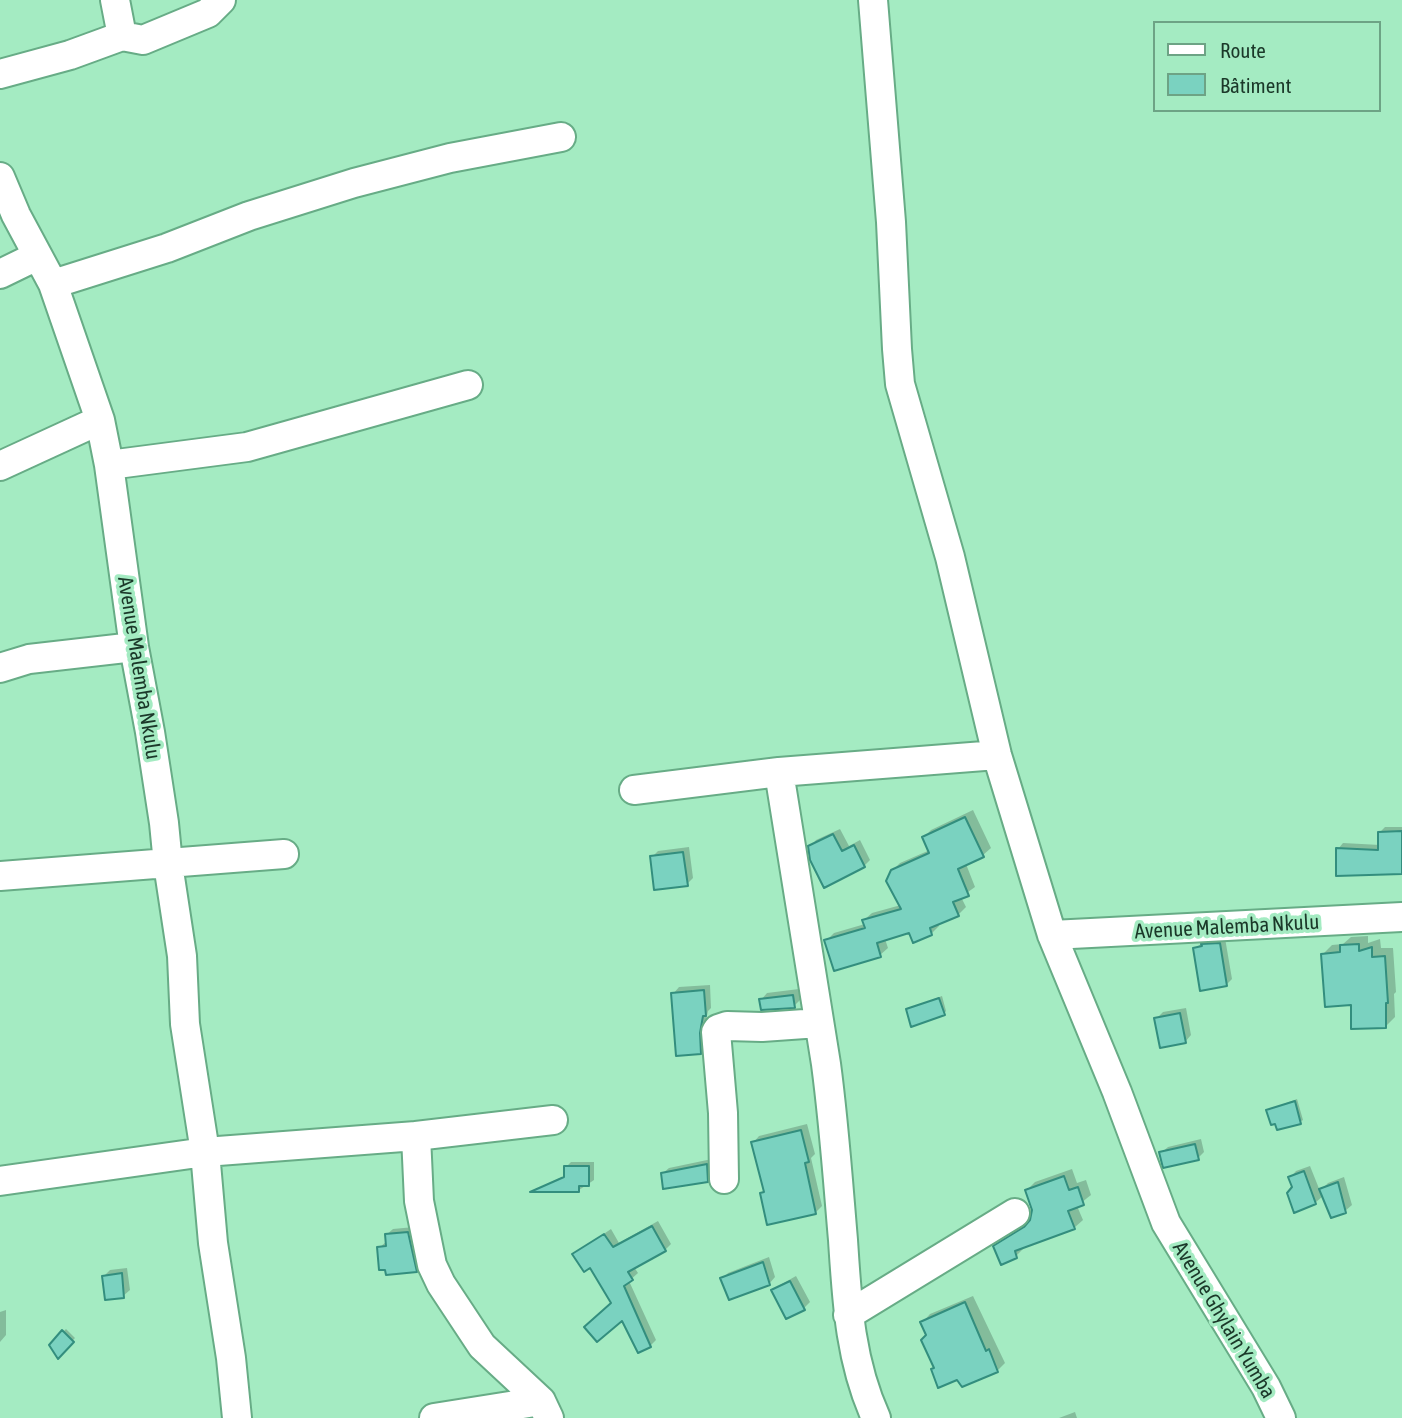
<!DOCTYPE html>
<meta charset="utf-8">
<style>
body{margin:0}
#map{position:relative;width:1402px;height:1418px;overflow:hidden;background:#a4ebc2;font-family:"Asap Condensed",sans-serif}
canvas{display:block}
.legend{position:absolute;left:1153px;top:21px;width:228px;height:91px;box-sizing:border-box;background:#a4ebc2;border:2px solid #6da385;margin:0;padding:9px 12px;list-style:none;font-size:21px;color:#1b3829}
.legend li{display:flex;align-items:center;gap:14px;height:35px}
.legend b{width:35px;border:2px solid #6da385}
</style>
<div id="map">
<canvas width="1402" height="1418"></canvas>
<ul class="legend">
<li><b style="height:9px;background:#fff"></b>Route</li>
<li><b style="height:19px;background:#7ad2c0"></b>Bâtiment</li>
</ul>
</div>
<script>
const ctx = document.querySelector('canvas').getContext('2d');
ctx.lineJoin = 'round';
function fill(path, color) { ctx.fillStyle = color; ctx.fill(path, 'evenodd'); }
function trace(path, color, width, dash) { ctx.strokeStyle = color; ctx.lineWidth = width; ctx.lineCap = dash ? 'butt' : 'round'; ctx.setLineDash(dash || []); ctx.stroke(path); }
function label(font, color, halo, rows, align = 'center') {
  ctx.font = font + ' "Asap Condensed",sans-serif'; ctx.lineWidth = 7; ctx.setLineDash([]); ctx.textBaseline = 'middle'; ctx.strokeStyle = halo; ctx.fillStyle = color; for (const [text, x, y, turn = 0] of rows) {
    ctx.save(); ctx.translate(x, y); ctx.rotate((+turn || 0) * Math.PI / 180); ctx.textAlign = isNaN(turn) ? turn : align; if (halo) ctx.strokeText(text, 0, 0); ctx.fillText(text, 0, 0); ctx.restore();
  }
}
const shadow = new Path2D(`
 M973,810l18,38 -8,7 -17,9 9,23 -14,10 5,10 -8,8 -20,8 1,3 -8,8 -21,-3 -25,8 3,9 -8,7 -54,-14 8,-8 31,-9 -1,-4 8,-7 29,-8 -9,-34 8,-8 30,-13 -6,-13 7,-7z
 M1385,827h17v46l-64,-24 5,-6 37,2v-13z
 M840,829l9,17 11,-6 10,20 -6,6 -54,-19 6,-7z
 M689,847l4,31 -6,6 -35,-27 6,-6z
 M1368,936v7l12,-4 1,9h12l3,44 -2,2 1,23 -9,9 -34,-23 -29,-49 9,-9 11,-1 8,-7z
 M1225,938l7,41 -6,6 -31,-37 14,-9z
 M710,985l1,23 -3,3 -3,14 2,21 -7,7 -27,-59 6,-7z
 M799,989l1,11 -6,6 -33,-6 6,-7z
 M942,996l4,15 -2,3 -36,-5z
 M1186,1008l5,27 -6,7 -29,-23 7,-7z
 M1297,1099l6,21 -3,2 -32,-12z
 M807,1124l8,30 -4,4 11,48 -7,7 -53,-19 3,-4 -12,-47 6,-7z
 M1201,1139l3,13 -6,6 -37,-5 7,-6z
 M712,1159l1,16 -6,6 -44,-8 6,-5z
 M571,1162h23v18l-15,10h-45l32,-15v-8z
 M1310,1166l10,25 8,-8 16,-6 8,28 -7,6 -21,-16 -9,8 -25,-25 6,-7z
 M1072,1169l5,14 9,-3 5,15 -14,11 6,14 -9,8 -50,18v2l-8,8 -21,-10 37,-27 2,-9 -7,-20 8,-8z
 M658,1221l13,23 -6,6 -31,17 4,6 -9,8 27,59 -6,6 -37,-43 -22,-37 -17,-12 37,-25 8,14z
 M414,1227l8,37 -6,7 -29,-3 -8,-20 8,-7 -1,-6 7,-6z
 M769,1257l6,20 -6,7 -47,-5 6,-6z
 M127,1268l3,22 -7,6 -19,-20 6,-6z
 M796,1276l14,26 -6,6 -30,-17 6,-6z
 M973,1296l32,67 -8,8 -39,7 -23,-11 -13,-44 8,-9z
 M6,1310v25l-6,7v-30z
 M66,1329l9,9 -17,18 -7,-11z
 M1075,1412l2,6h-18z`);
const building = new Path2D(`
 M965,817l19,40 -26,12 11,27 -16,6 6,14 -29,12 2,7 -19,8 -4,-10 -32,10 4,14 -47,14 -10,-31 41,-12 -3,-8 39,-11 -15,-28 5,-11 38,-17 -7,-16z
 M1402,831v43l-66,2v-28l42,2v-18z
 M833,834l9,17 12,-6 11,22 -41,21 -14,-28 -2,-14z
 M683,852l5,34 -34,4 -4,-34z
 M1220,943l7,43 -27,5 -7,-43 9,-2 -1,-2z
 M1359,944v7l13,-4v10l13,-1 3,47h-2v25l-35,1v-24l-26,2 -4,-53 19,-2v-7z
 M704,990l2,26h-3l-3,17 1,21 -25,2 -5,-63z
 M793,995l2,13 -34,2 -2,-11z
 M939,998l6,17 -34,12 -5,-18z
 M1180,1013l6,30 -26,5 -6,-30z
 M1295,1101l6,23 -24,6 -2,-6 -4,1 -5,-15z
 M801,1130l8,32 -4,1 11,51 -49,11 -7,-32 4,-1 -13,-50z
 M1195,1144l4,16 -36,8 -4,-16z
 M707,1164l1,18 -45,7 -2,-16z
 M564,1166h25v20h-10v6h-49l34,-15z
 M1304,1171l12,33 -22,9 -7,-20 5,-6 -4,-10z
 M1064,1176l5,14 9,-3 6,18 -16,6 7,18 -60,22 2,7 -16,7 -8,-19 31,-19 6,-7 2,-10 -7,-20z
 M1338,1182l8,31 -15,5 -12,-29z
 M652,1226l14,25 -38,21 5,8 -9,6 27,61 -13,6 -16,-32 -25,21 -13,-15 27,-24 -21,-35 -6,4 -12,-18 32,-20 9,13z
 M408,1232l9,40 -31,3 -1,-5h-6l-2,-23 9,-1 -1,-12z
 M763,1262l7,23 -41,15 -9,-22z
 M122,1273l2,25 -19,2 -3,-24z
 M790,1281l15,29 -19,9 -15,-29z
 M965,1302l21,49 3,-2 9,23 -36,15 -5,-7 -19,8 -7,-19 3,-1 -13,-28 5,-5 -6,-13z
 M62,1330l12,12 -16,17 -9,-14z`);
const minor = new Path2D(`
 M115,0l7,36
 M873,0l18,222 6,127 3,35 50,173 47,198 55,180 65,157 49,131 100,164 15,31
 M0,74l70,-19 52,-19 21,4 65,-27 13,-13
 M0,177l16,38 37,69 114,-36 82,-32 105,-33 96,-25 111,-21
 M0,274l37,-18
 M53,284l47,136 9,45 25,182 16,85 14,91 4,41 14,92 3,68 20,128 211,-16 3,65 13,64 9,19 41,62 59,55 8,17
 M109,465l138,-18 221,-62
 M0,466l100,-46
 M0,668l29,-9 105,-12
 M779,772l47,292c8,59 12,118 17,176 4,62 7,121 33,178
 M634,790l145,-18 218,-17
 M0,876l284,-22
 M1052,935l350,-18
 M416,1136l137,-16
 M724,1179l-1,-66 -7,-81 2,-3 9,-3 35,1 57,-4
 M0,1181l205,-29 8,91 18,115 6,60
 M848,1315l167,-102
 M434,1418l107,-17`);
const streetNames = [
 ["Avenue Malemba Nkulu",139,668,81],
 ["Avenue Malemba Nkulu",1227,927,-3],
 ["Avenue Ghylain Yumba",1224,1320,59]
];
fill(shadow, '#0003');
fill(building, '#7ad2c0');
trace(building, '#338e7e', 2);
trace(minor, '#67ac86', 32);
trace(minor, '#fff', 28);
label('21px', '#1b3829', '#a4ebc2', streetNames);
</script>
